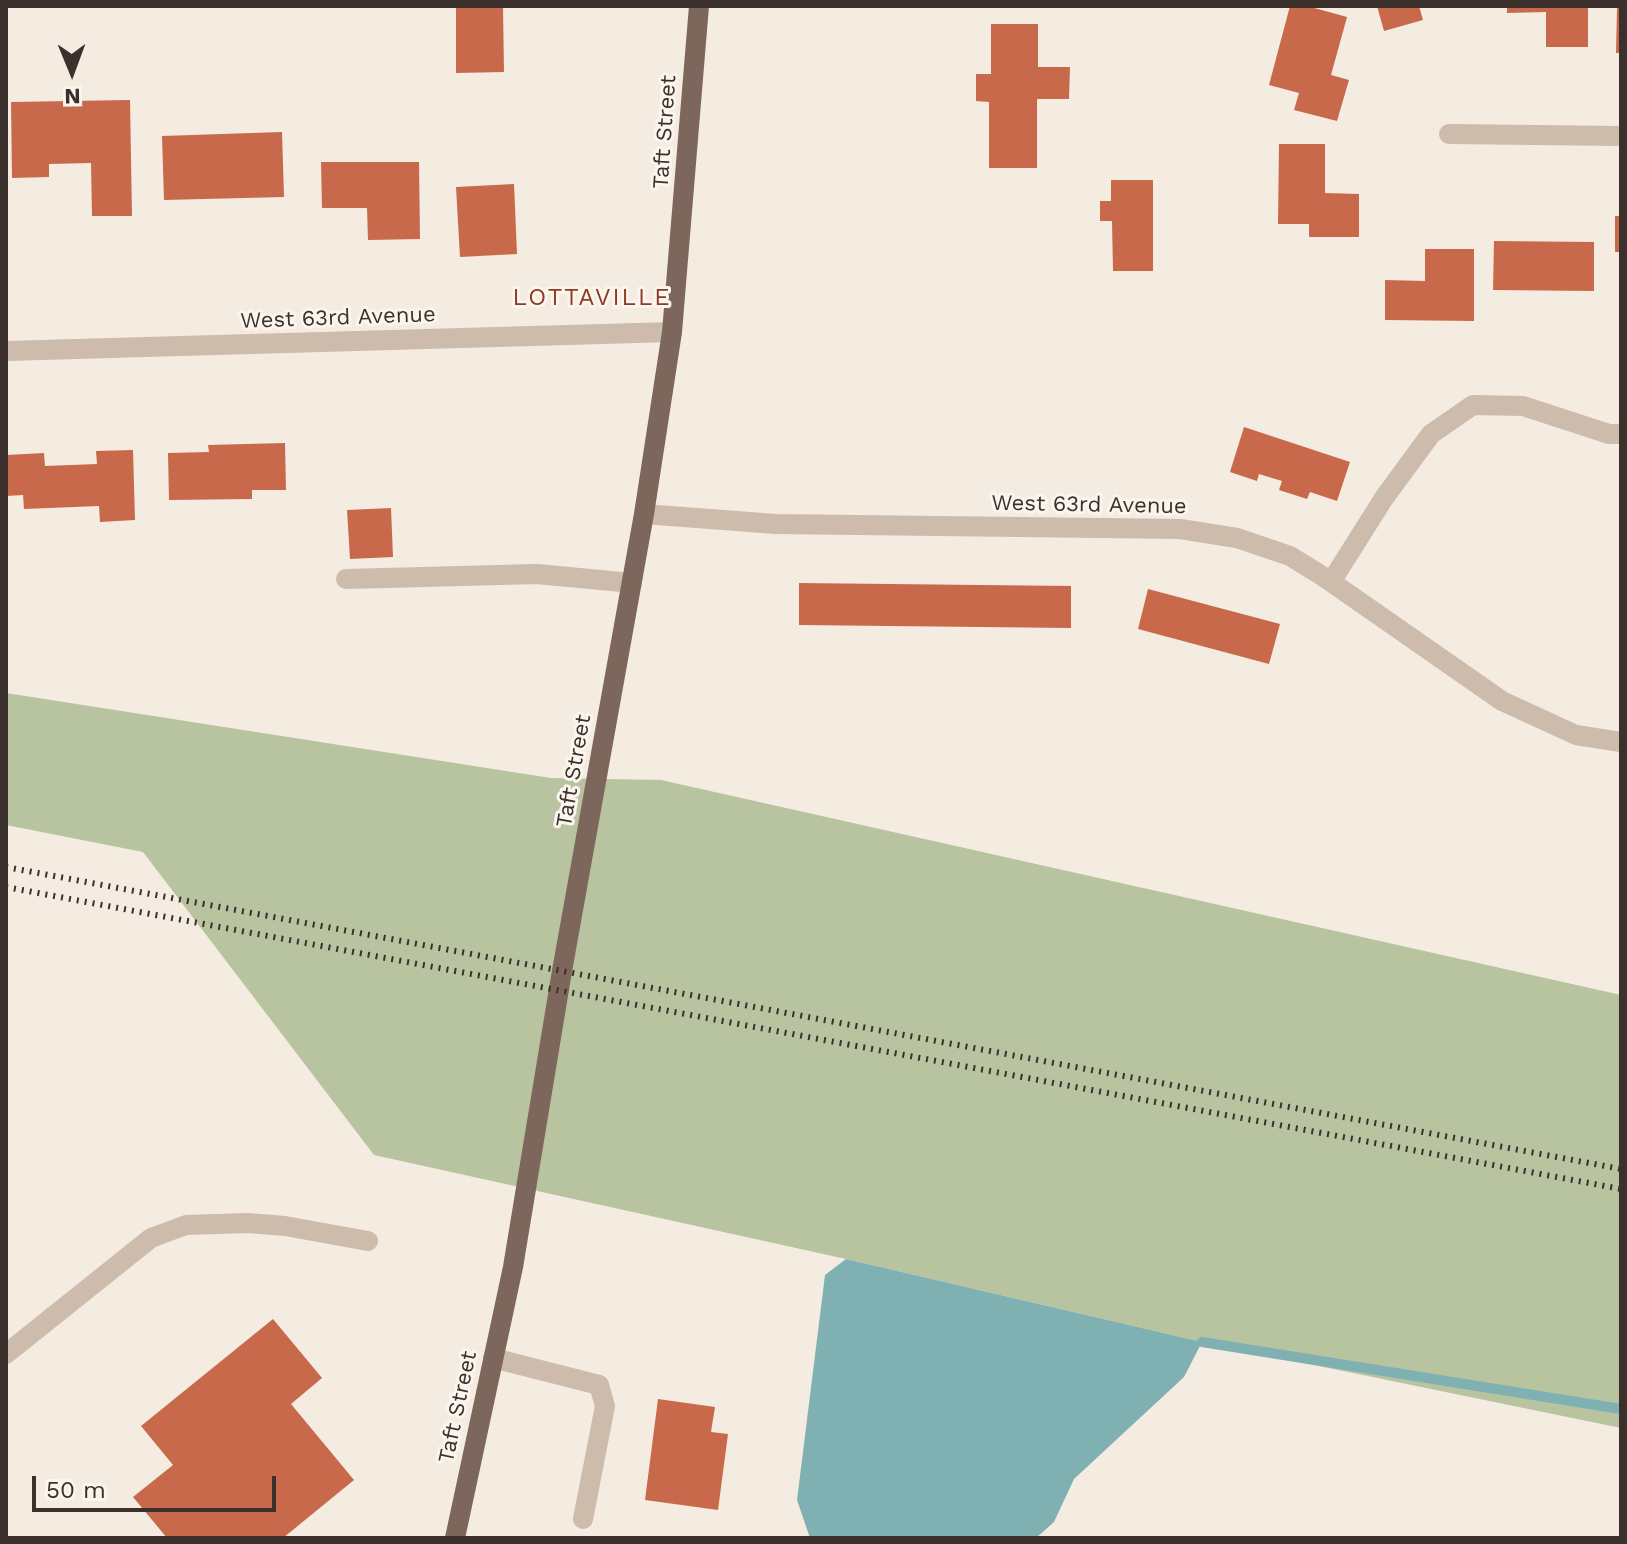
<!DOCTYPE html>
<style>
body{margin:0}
#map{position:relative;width:1627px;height:1544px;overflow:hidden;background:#f4ebe1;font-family:"Work Sans",sans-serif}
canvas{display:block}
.frame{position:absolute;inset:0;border:8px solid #3b302b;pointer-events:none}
.north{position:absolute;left:32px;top:32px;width:80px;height:80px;-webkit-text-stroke:6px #fbf5ee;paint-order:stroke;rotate:179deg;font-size:22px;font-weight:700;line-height:32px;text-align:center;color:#3b302b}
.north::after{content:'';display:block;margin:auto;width:28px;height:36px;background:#3b302b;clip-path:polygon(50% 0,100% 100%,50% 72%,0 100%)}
.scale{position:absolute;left:32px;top:1476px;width:244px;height:36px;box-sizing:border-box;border:4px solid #3b302b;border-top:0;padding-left:10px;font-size:24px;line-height:28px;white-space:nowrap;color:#3b302b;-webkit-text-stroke:6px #fbf5ee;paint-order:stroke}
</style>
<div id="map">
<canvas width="1627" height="1544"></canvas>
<div class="frame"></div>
<div class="north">N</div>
<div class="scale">50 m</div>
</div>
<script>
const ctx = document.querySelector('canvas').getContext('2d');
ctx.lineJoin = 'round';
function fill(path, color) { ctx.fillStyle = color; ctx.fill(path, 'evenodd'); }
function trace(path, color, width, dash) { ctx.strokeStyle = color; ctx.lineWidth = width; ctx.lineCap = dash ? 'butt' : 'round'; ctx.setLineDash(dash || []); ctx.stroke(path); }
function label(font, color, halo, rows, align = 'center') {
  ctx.font = font + ' "Work Sans",sans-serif'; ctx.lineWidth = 6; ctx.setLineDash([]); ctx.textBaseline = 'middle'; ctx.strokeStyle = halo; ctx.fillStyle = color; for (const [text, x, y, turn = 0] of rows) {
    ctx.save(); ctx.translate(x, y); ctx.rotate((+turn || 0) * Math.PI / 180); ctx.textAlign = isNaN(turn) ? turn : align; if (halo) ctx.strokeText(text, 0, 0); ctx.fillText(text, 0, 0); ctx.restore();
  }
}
const green = new Path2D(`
 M6,693l545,85 110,2 960,215v433l-419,-86 -356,-83 -472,-104 -231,-303 -137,-27z`);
const water = new Path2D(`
 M846,1259l356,83 -18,35 -110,102 -20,43 -18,16h-226l-13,-38 28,-225z`);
const stream = new Path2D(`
 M1202,1342l419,67`);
const building = new Path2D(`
 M456,6h47l1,66 -48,1z
 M1290,6h17l40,11 -16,58 18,5 -12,41 -43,-11 5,-17 -30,-8z
 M1377,6h42l4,14 -39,11z
 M1507,6h81v41h-42v-35l-39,1z
 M1617,8h4v45h-5z
 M991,24h47v43h32l-1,32h-32v69h-48v-66l-13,-1v-27h15z
 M130,100l2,116h-40l-1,-53 -42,1v13l-37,1 -1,-76z
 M282,132l2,65 -120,3 -2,-64z
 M1279,144h46v49l34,1v43h-50v-13h-31z
 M321,162h98l1,77 -52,1 -1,-32h-45z
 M1111,180h42v91h-40l-1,-50h-12v-20h11z
 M514,184l3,70 -57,3 -4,-70z
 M1615,216h6v36h-6z
 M1494,241l100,1v49l-101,-1z
 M1425,249h49v72l-89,-1v-40l40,1z
 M1244,427l106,35 -13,39 -27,-9 -3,7 -28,-9 3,-9 -23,-7 -2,7 -27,-9z
 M285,443l1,47h-34v9l-83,1 -1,-47 41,-1 -1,-7z
 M133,450l2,70 -35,2 -1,-16 -75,3 -1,-14 -17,1v-41l38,-2 1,13 52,-2 -1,-13z
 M391,508l2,49 -43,2 -3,-49z
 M799,583l272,3v42l-272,-3z
 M1148,589l132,35 -11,40 -131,-35z
 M273,1319l49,59 -31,26 63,76 -71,58h-116l-34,-41 40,-32 -32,-39z
 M658,1399l57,8 -4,25 17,2 -10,76 -73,-10z`);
const minor = new Path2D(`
 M1449,134l172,2
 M6,351l666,-19
 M644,514l132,10 404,5 57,9 53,18 34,21 178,124 74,34 45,7
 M346,579l191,-5 95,9
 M1331,582l53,-84 47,-64 42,-29 50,1 86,28h12
 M6,1354l145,-116 35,-13 62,-2 37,3 83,15
 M493,1358l106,27 6,21 -22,113`);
const major = new Path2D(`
 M455,1538l58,-271 49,-296 82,-457 28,-182 27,-326`);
const rail = new Path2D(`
 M6,867l1615,302
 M6,887l1615,302`);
const streetNames = [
 ["Taft Street",665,132,-86],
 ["West 63rd Avenue",338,318,-2],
 ["West 63rd Avenue",1089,505,1],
 ["Taft Street",574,771,-80],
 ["Taft Street",458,1407,-78]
];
const neighbourhoodNames = [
 ["LOTTAVILLE",592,298]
];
fill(green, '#b8c4a0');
fill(water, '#7fb0b2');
trace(stream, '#7fb0b2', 10);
fill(building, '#c8694b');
trace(minor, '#cdbbac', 20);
trace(major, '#7d675c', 20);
trace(rail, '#3b302b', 6, [2, 6]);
label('22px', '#3b302b', '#fbf5ee', streetNames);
ctx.letterSpacing = '2px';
label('24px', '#8c3b22', '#fbf5ee', neighbourhoodNames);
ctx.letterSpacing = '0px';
</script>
